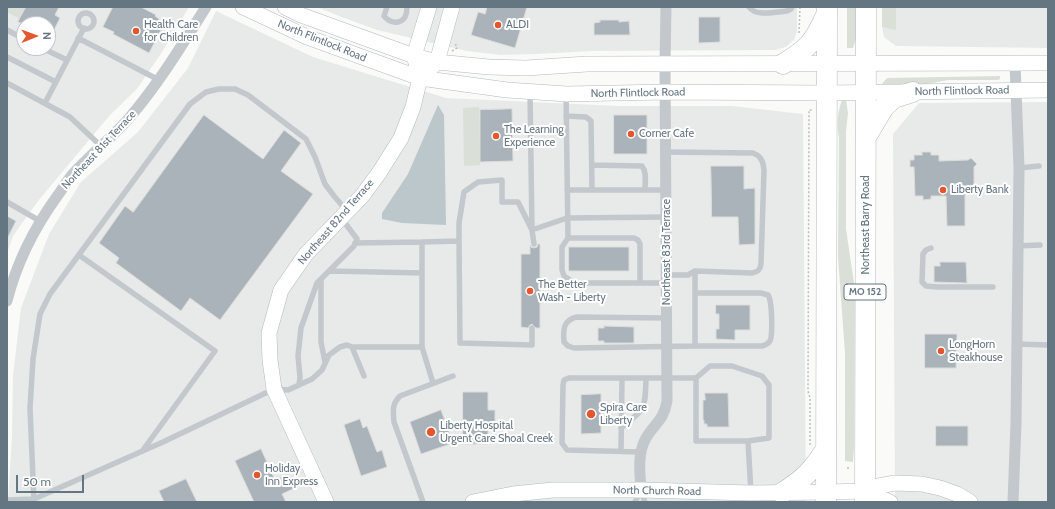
<!DOCTYPE html>
<style>
body{margin:0}
#map{position:relative;width:1055px;height:509px;overflow:hidden;background:#fafaf8;font-family:Cabin,sans-serif}
canvas{display:block}
.frame{position:absolute;inset:0;border:8px solid #657683;pointer-events:none}
.north{position:absolute;left:16px;top:16px;width:40px;height:40px;box-sizing:border-box;background:#fff;border:1px solid #c1c8cd;border-radius:50%;rotate:89deg;font-size:11px;font-weight:700;line-height:16px;text-align:center;color:#657683}
.north::after{content:'';display:block;margin:auto;width:14px;height:18px;background:#e4572e;clip-path:polygon(50% 0,100% 100%,50% 72%,0 100%)}
.scale{position:absolute;left:16px;top:475px;width:68px;height:18px;box-sizing:border-box;border:2px solid #657683;border-top:0;padding-left:5px;font-size:12px;line-height:14px;white-space:nowrap;color:#657683;-webkit-text-stroke:3px #fff;paint-order:stroke}
</style>
<div id="map">
<canvas width="1055" height="509"></canvas>
<div class="frame"></div>
<div class="north">N</div>
<div class="scale">50 m</div>
</div>
<script>
const ctx = document.querySelector('canvas').getContext('2d');
ctx.lineJoin = 'round';
function fill(path, color) { ctx.fillStyle = color; ctx.fill(path, 'evenodd'); }
function trace(path, color, width, dash) { ctx.strokeStyle = color; ctx.lineWidth = width; ctx.lineCap = dash ? 'butt' : 'round'; ctx.setLineDash(dash || []); ctx.stroke(path); }
function label(font, color, halo, rows, align = 'center') {
  ctx.font = font + ' Cabin,sans-serif'; ctx.lineWidth = 4; ctx.setLineDash([]); ctx.textBaseline = 'middle'; ctx.strokeStyle = halo; ctx.fillStyle = color; for (const [text, x, y, turn = 0] of rows) {
    ctx.save(); ctx.translate(x, y); ctx.rotate((+turn || 0) * Math.PI / 180); ctx.textAlign = isNaN(turn) ? turn : align; if (halo) ctx.strokeText(text, 0, 0); ctx.fillText(text, 0, 0); ctx.restore();
  }
}
const built = new Path2D(`
 M7,7h182l-27,45 -25,37 -27,26 -72,86 -25,35 -6,17zM24,24h24v24h-24z
 M317,7h480v24l-3,9 -8,7 -11,3 -182,1 -57,3 -36,1 -33,-4 -90,-21 -38,-14z
 M896,7h152v41l-152,-2 -12,-9 -2,-10 14,2z
 M216,11l97,46 133,41 172,8h114l71,8 3,388h-798l4,-66 1,-61 8,-67 28,-74 32,-52 57,-50 50,-64z
 M1048,102v400h-153l-2,-368 26,-31z`);
const green = new Path2D(`
 M7,7h19l-6,12 -13,-7z
 M847,7h12l-1,26 -5,15h-6z
 M882,7h14v23l-14,-3z
 M1000,76v3l-2,1h-50l-26,5 -40,-1 5,-6z
 M842,100h4l2,13 -2,18v98l9,61 -1,157 -1,15 -8,-1v-108l-7,-96 1,-119c-2,-14 -2,-24 3,-38z
 M479,107l1,58 -16,1 -1,-58z`);
const water = new Path2D(`
 M438,105l6,10 2,110 -44,-2 -20,-4v-6l26,-39z`);
const building = new Path2D(`
 M26,7h33l-4,8 5,3 -12,24v-18h-25l-5,-2z
 M113,7h28l15,8 -1,1 4,3v6l2,1 -2,3 2,1 -12,23 -36,-19 1,-2 -11,-5z
 M487,7h40l-12,41 -44,-13 7,-23 7,2z
 M699,17h21v25l-21,1z
 M600,20h19v2l10,-1 1,14h-36v-12l6,-1z
 M512,109l1,52 -33,1v-52z
 M204,115l59,44 21,-29 17,13 -20,28 32,23 -93,126 -30,-22 -9,13 -65,-48 3,-5 -20,-15 26,-37 8,6z
 M614,115h33v39h-33z
 M922,152h9v3h8v6l29,-1 3,-2 6,6 -3,3v20h-2v7h-7v32h-18l-1,-30h-15v3l-8,1v-4h-8l-1,-29h-4v-7h4v-5h8z
 M711,166h33v23l11,-1v56l-16,1 -1,-28h-26z
 M7,216l9,5 -9,18z
 M538,244h2v84h-4l-4,-4 -2,1 -2,3 -7,-1v-73h9v-9l1,2 3,1 3,-1z
 M569,247h60v24h-60z
 M940,262h26l1,21 -33,-1v-16h6z
 M716,305h34v25h-15v10l-19,-1v-10h3v-15h-3z
 M604,326l30,1v16h-30v-2h-6v-13h6z
 M925,334h32l-1,34h-31z
 M463,392h25v18h7v16h-7v18h-25z
 M705,393h23l1,34h-22v-3h-3v-4h-1v-20h2z
 M601,394v39l-20,1v-39z
 M441,410l12,33 -32,11 -11,-32z
 M360,419l3,9 4,-2 10,26 5,-2 5,17 -26,9 -17,-51z
 M936,426h32v20h-32z
 M261,449l14,31 13,-6 7,14 -13,6 4,8h-32l-19,-41z
 M186,479l11,23h-33l-5,-11z`);
const path = new Path2D(`
 M799,33l1,-26
 M452,51l5,-3 -2,-5
 M810,445v-47l-2,-7 1,-281h3
 M847,468h4`);
const lane = new Path2D(`
 M387,7l-3,9c5,6 15,10 21,1 1,-2 2,-7 2,-10
 M749,7c7,10 27,5 38,4l4,-2 1,-2
 M78 21a8 8 0 1 1 16 0a8 8 0 1 1-16 0Z
 M7,30l17,9
 M78,38l81,42
 M42,48l25,12
 M7,57l49,25
 M7,83l63,34 32,30
 M530,93l2,137 35,-12 99,-1
 M566,94l2,144 -6,9v23l2,6 11,7h92
 M45,103l39,-75
 M566,116l20,1 5,4 1,69
 M666,152l87,1c8,3 10,8 11,17l-3,94c-1,6 -3,8 -9,9l-57,-2 -7,4h-21
 M592,165l50,1c5,6 3,16 3,24
 M1019,168l20,-2
 M567,190h99
 M7,202l33,19
 M568,238h66l4,2 2,4v39
 M459,241v-18l5,-31 14,-10 24,-2v22h16l14,28 2,14
 M422,242l37,-1 1,102 72,2v-17
 M355,243l67,-1v105l11,36
 M1017,246l23,-1
 M931,248l-5,2 -3,4 -1,28 4,4 11,1h56
 M79,255l136,96 -72,99
 M329,271l93,2
 M321,280v62l4,20
 M667,318l-90,-1c-14,3 -14,13 -13,25l4,4 6,2 121,-2v-75
 M1016,344l32,1
 M695,346h67c4,-1 6,-2 8,-5 3,-7 2,-41 -2,-46l-7,-2h-66
 M352,347h70
 M696,378v63h52
 M299,385l13,-6 10,-9 7,-15 11,-8 7,-2 5,2 12,29
 M621,428c25,-20 24,-18 25,-50
 M621,451l1,-73
 M641,452l-74,-2 -5,-7 1,-58 1,-5 5,-2h127l14,-12h22l30,10 7,9v53l-21,3 3,52
 M641,492l4,10
 M7,500l27,-1 129,-57 111,-53 14,1 11,-5 1,-8 -2,-21 3,-28 16,-45 37,-37 3,-7 -15,-20
 M34,502l-4,-94 3,-49 7,-45 10,-20 140,-190 16,-12 13,-3h16l13,6 58,44 9,18 10,27 9,12 12,14
 M423,502l-29,-80c-1,-12 -2,-18 6,-26l53,-20
 M635,502l5,-10`);
const street = new Path2D(`
 M7,301c10,-40 27,-73 51,-106 5,-7 9,-14 14,-20 18,-20 40,-37 58,-58 29,-34 52,-72 76,-110
 M641,490c-1,-17 -4,-36 5,-52 9,-15 18,-18 21,-37l-2,-337 1,-57
 M1013,502l3,-79 3,-255 -4,-105`);
const secondary = new Path2D(`
 M243,7l64,30 113,41 87,12 60,4 99,-2 161,1 221,-3
 M285,7l16,8 113,41 23,6 52,5 37,1 61,-4 461,-1
 M417,66l-3,-10 15,-49
 M865,491l25,11
 M326,502l-52,-113 -4,-29 -1,-27 12,-43 25,-36 56,-58 17,-23 22,-35 12,-31 7,-29 17,-16 15,-55
 M473,502l40,-8 40,-4h88l110,3 74,-1 40,-1 13,-5 17,-3 27,1 18,4 17,6 13,8`);
const highway = new Path2D(`
 M783,64c26,-16 31,-22 43,-49
 M866,137l18,-30 10,-9 19,-6
 M782,493c23,-15 29,-21 44,-44
 M826,502l1,-495
 M865,502l1,-495`);
const markers = [
 [498,25,4,"#e4572e"],
 [136,31,4,"#e4572e"],
 [631,134,4,"#e4572e"],
 [496,136,4,"#e4572e"],
 [943,190,4,"#e4572e"],
 [530,291,4,"#e4572e"],
 [941,351,4,"#e4572e"],
 [591,414,5,"#e4572e"],
 [431,432,5,"#e4572e"],
 [257,475,4,"#e4572e"]
];
const shields = [
 [865,292,42]
];
const shieldNames = [
 ["MO 152",865,292]
];
const poiNames = [
 ["Health Care",144,25],
 ["for Children",144,38],
 ["ALDI",506,25],
 ["The Learning",504,130],
 ["Experience",504,143],
 ["Corner Cafe",639,134],
 ["Liberty Bank",951,190],
 ["The Better",538,285],
 ["Wash - Liberty",538,298],
 ["LongHorn",949,345],
 ["Steakhouse",949,358],
 ["Spira Care",600,408],
 ["Liberty",600,421],
 ["Liberty Hospital",440,426],
 ["Urgent Care Shoal Creek",440,439],
 ["Holiday",265,469],
 ["Inn Express",265,482]
];
const streetNames = [
 ["North Flintlock Road",322,41,22],
 ["North Flintlock Road",962,91,-1],
 ["North Flintlock Road",638,93,-1],
 ["Northeast 81st Terrace",99,150,-47],
 ["Northeast 82nd Terrace",336,222,-49],
 ["Northeast Barry Road",866,225,-90],
 ["Northeast 83rd Terrace",667,252,-90],
 ["North Church Road",657,491,1]
];
fill(built, '#e8e9e9');
fill(green, '#dadfd7');
fill(water, '#bbc7cb');
fill(building, '#aab3b9');
trace(building, '#dcdcda', 1);
trace(secondary, '#b3babf', 16);
trace(highway, '#b4b9bd', 21);
trace(path, '#bbbfc2', 1.5, [2, 2]);
trace(lane, '#c3c8cc', 5.5);
trace(street, '#c3c8cc', 11);
trace(secondary, '#fff', 15);
trace(highway, '#fff', 20);
for (const [x, y, r, color] of markers) { const dot = new Path2D(); dot.arc(x, y, r, 0, 2 * Math.PI); ctx.fillStyle = color; ctx.fill(dot); trace(dot, '#fff', 1.5); }
for (const [x, y, w] of shields) { const box = new Path2D(); box.roundRect(x - w / 2, y - 8, w, 16, 3); ctx.fillStyle = '#fff'; ctx.fill(box); trace(box, '#657683', 1); }
label('bold 10px', '#657683', null, shieldNames);
label('11px', '#657683', '#fff', poiNames, 'left');
label('11px', '#657683', '#fff', streetNames);
</script>
